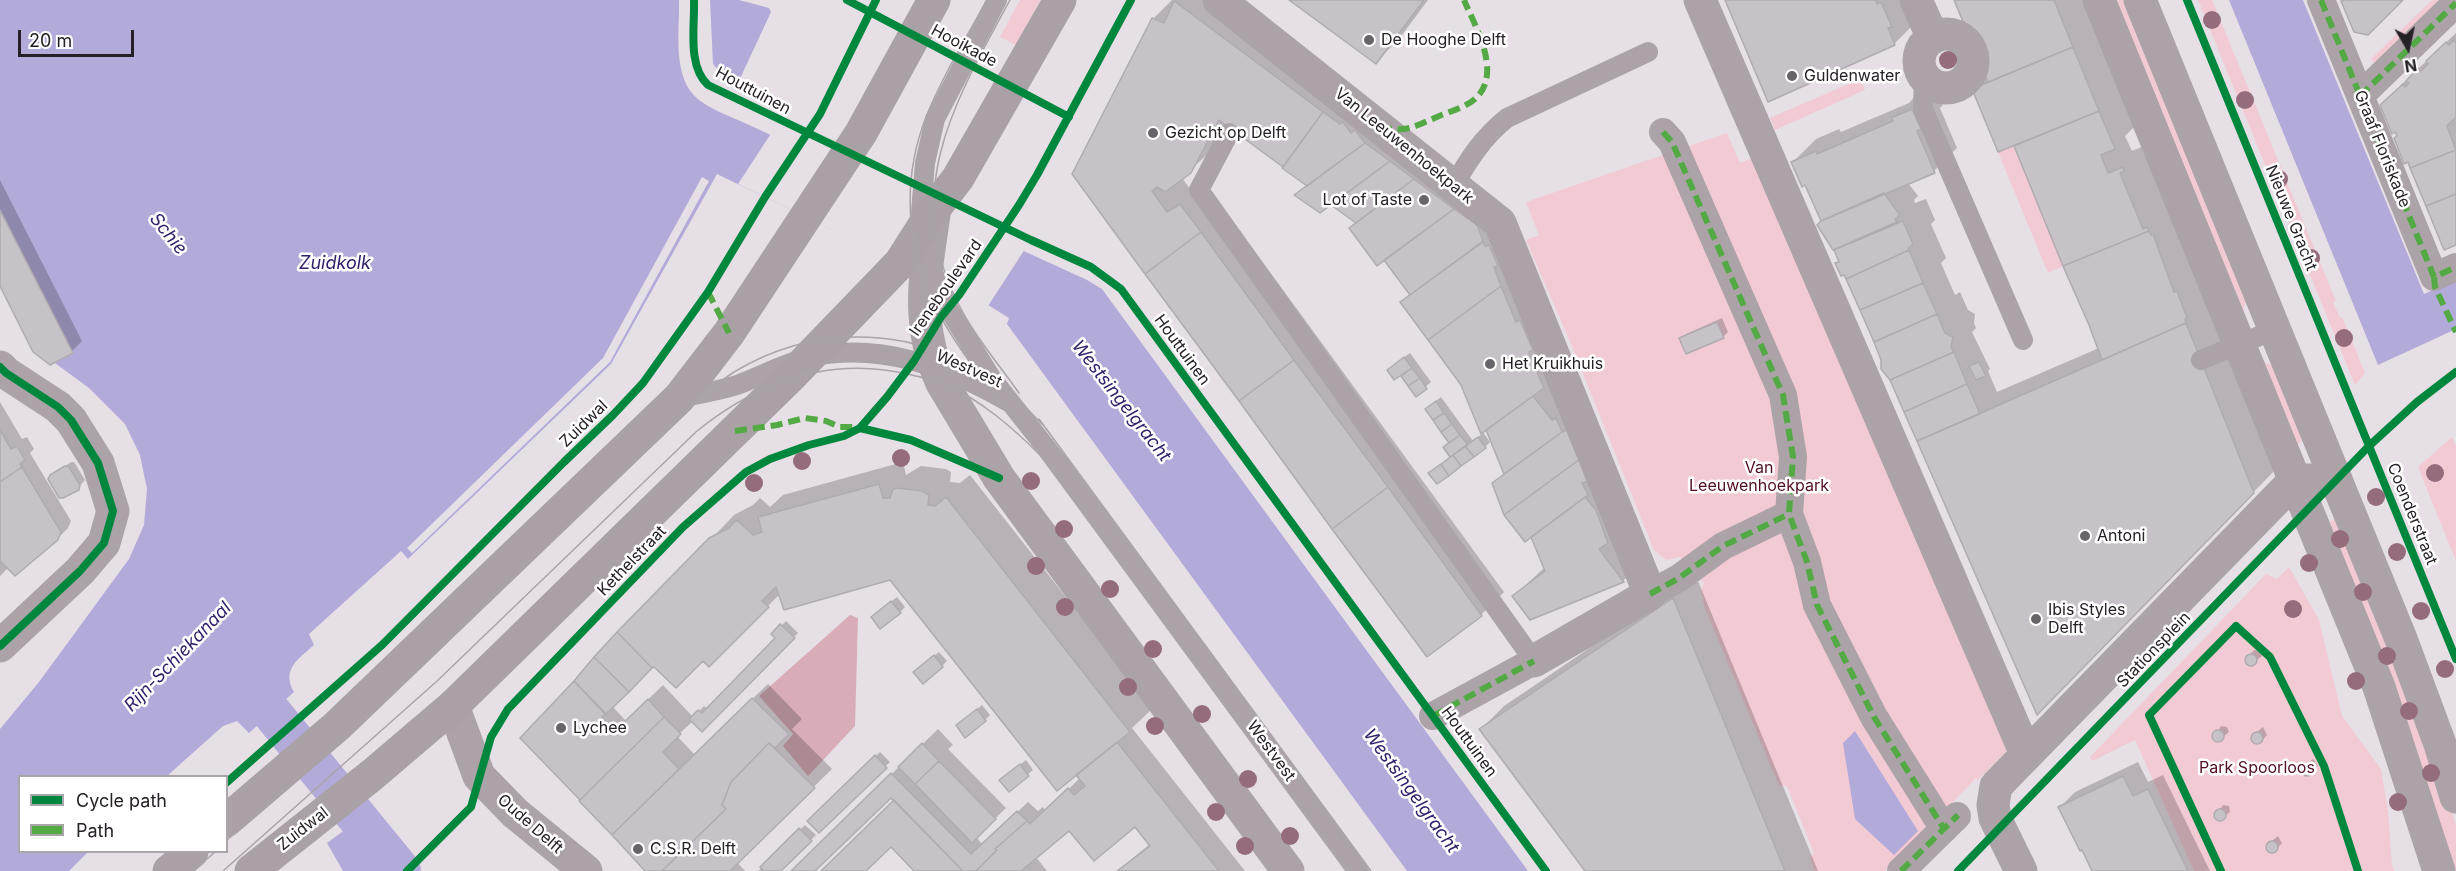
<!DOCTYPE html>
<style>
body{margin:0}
#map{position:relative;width:2456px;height:871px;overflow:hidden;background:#e6dfe5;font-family:Inter,sans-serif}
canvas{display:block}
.legend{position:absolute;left:18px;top:775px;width:210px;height:78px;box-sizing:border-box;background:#fff;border:2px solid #a8a6a8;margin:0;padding:8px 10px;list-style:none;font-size:18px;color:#262126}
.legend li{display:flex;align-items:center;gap:12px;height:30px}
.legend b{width:30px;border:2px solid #a8a6a8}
.north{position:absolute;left:2378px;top:18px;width:60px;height:60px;-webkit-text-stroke:4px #fff;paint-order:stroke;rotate:171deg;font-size:16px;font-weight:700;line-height:24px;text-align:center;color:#262126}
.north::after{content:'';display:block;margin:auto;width:21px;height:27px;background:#262126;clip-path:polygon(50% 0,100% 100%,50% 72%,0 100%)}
.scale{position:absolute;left:18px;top:30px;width:116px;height:27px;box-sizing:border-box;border:3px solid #262126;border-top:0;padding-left:8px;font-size:18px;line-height:21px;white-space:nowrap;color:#262126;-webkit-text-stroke:4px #fff;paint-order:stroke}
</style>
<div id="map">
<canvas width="2456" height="871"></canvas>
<ul class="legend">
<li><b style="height:8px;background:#00873e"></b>Cycle path</li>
<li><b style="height:8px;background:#53aa44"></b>Path</li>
</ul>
<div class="north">N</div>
<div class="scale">20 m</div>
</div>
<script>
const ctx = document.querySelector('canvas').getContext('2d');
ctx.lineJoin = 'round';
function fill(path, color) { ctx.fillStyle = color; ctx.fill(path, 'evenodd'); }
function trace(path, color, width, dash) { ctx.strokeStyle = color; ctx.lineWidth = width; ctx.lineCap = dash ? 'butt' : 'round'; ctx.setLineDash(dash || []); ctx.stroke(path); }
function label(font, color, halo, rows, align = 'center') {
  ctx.font = font + ' Inter,sans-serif'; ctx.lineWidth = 5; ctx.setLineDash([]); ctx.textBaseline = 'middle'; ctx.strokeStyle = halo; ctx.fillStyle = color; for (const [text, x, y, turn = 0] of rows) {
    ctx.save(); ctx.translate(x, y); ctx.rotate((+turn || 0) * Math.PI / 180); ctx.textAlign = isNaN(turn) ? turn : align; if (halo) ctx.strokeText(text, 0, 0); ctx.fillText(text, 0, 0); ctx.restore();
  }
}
const green = new Path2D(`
 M1020,0h20l-24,45 -16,-8z
 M2108,0h21l120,293 -7,20z
 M2198,0h14l124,301 -3,1 7,16 2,-1 23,56 -10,12z
 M2432,0h13l-69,65 -5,-6z
 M1860,79l5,11 -90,40 -5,-12z
 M1727,133l13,30 15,-6 257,589 -34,34 -2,-2 -91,93h-71l-4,-14 4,-4 -27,-67h-8l-75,-180 -3,-16 3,-7 -24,-26 -14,3 -12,-10 -83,-206 -45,-104 13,-5 -13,-33z
 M2014,146l49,120 -15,7 -50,-121z
 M2262,361l19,9 26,65 -15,15z
 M2452,437l4,9v115l-38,-94z
 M2338,514l87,219 31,92v46h-8l-122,-344z
 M2289,567l30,53 23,96 39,53 7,42 4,54 3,6h-201l-59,-131 -42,21 -3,-4 176,-183 11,5z`);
const forest = new Path2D(`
 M850,615l8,3 -3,108 -47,50 -25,-30 10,-12 -34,-38z`);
const water = new Path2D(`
 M0,0h679c1,31 -8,78 20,100 15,11 33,17 50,25l338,155 15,9 426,582h-121l-400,-547 2,-6 -19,-12 -273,-132 -106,190 -203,195 -7,-8 -92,83 5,11c-16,14 -33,25 -20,47l-45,41 -12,-12 -14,5 -56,50h-147v76h68l-19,19h-69v-142l39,-47 90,-123 15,-34 3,-36 -7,-34 -15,-31 -36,-36 -57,-42 -32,-63z
 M710,0h29l30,8 2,4 -33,71 -16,-8 -9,-11z
 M2229,0h74l121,294 32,-14v49l-78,36z
 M1855,731l63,100 -24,24 -39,-36 -12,-76z
 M375,808l32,47 -16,16h-48l-16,-28z`);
const pier = new Path2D(`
 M772,132l253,117 -37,57 -250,-122z
 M702,177l7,4 -99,181 -198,191 -5,-5 196,-190z`);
const shadow = new Path2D(`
 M1172,0h55l268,207 151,351 -23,23 -92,37 -17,-22 31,-29 -12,-29 -39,-55 11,-11 -18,-44 -5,3 8,11 -5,5 -33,9 -7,-8 6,-6 -19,-38 9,-7 32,44 9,-7 -20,-50 -60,-82 9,-8 -74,-96 -40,-3 10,-10 -80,-61 -13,24 -32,30 9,12 13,-8 300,410 -23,23 -54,40 -353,-481 79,-155z
 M1292,0h136l-29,39 -23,23z
 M1726,0h187l4,21 -23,23z
 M1956,0h130l51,124 -12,12 7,15 14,-6 133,321 -216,221 -180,-328 -38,-86 -8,-9 3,-3 -34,-77 -13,-22 23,-23 23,-10 2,3 68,-29 7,-8 19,-8 8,18 -3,3 17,40 -23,23 -26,12 10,13 -4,4 1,3 11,-4 9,21 -4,4 15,34 -5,5 14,32 5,-3 8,18 7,4 -1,9 2,5 -4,4 18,37 -2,2 9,21 102,-44 -84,-204 -42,-55 14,-13z
 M2456,33v210l-58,-108 2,-49z
 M0,180l82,161 -10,10 -72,-68z
 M1722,318l6,14 -5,5 -42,2 5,-5z
 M1410,353l21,29 -15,13 -22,-30z
 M0,402l22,37 5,-2 7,12 -4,4 41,68 -3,7 -11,11 -48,28 -9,9z
 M71,462h3l11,18 -7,8 -27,-12z
 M903,462l3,13 15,-9 25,3 5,3 -1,10 10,1 10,-8 183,233 -21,20 113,143h-128l33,-27 -15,-19 -66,3 -34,28 12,15h-131l-25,-26 -27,26h-42l74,-71 -5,-5 -78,76h-21l146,-142 15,16 -5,4 58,59 -30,29 7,8 45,-43 10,9 5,-4 3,4 34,-33 -190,-200 -109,15 -72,72 -6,-6 -49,6 -42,41 14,15 37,-36 30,32 11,-11 4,3 69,-71 -4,-4 13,-13 12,12 -96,97 -9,-9 -16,15 17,18 74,-70 34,35 -10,10 40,40 -95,93 8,9h-98l-125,-133 212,-223 19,-10 7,-7 10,9 13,-12z
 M1696,576l122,295h-231l-106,-142 23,-23z
 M897,597l8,10 -5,5h-22z
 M2254,650l6,1 2,5 -12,9 -3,-7z
 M939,652l8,9 -5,5 -22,1z
 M982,705l8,10 -5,5 -22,1z
 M2221,726l6,1 2,5 -11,9 -4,-3z
 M2263,727l4,8 -7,8 -6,-1 -2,-6z
 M880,752l10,10 -71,69 -10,-10z
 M2313,759l5,7 -11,9 -5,-7z
 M1026,760l7,10 -24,20 -3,-14z
 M2138,762l10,20 15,-7 47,96h-117l-33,-64 15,-15z
 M2223,805l6,1 1,6 -10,8 -5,-3z
 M805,825l11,10 -37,36h-21z
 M2278,836l4,7 -7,8 -7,-1 -1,-5z`);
const canal = new Path2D(`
 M236,669l165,202`);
const building = new Path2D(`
 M1289,0h135l-48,64z
 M1725,0h151l1,4 4,-2 11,25 -4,1 7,17 -127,57z
 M1954,0h100l19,47 -85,35z
 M2344,0h59l-35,35 -14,-3 -13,-31z
 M1174,1l149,111 -40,55 -64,-47 -28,53 -26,19 -8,-5 -5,4 15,21 13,-8 21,28 -56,42 -73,-100 80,-156 12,5z
 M2454,40l2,3v74l-9,9 9,24 -46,18 -2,-6 -4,2 -10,-26 3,-2 -2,-4 -3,2 -12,-29 23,-21 2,3 4,-4 -3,-2 12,-13 3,3 7,-7 -2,-3 20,-19 3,3z
 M2073,47l26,64 -101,41 -26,-63z
 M1912,109l9,20 -4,2 18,42 -114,48 -16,-36 -3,2 -11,-25 25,-11 1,3 76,-33 -2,-3z
 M2099,111l16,38 -14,6 7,18 15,-6 1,4 -4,2 23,56 4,-2 2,4 -86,35 -49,-120z
 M1323,112l17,12 3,-2 8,11 4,-3 10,13 -58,43 -25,-18z
 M1365,143l25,18 -70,52 -26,-18z
 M2456,150v44l-30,12 -16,-38z
 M1390,161l24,18 -58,44 -25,-18z
 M1414,179l40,30 -77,57 -28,-38z
 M1884,193l16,22 -5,4 2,3 -64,28 -16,-25 4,-4z
 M2456,194v51l-12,5 -18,-44z
 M1454,209l23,16 6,16 -73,54 -26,-35z
 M0,210l73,143 -23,12 -17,-13 -33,-66z
 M1903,221l10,23 -5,4 1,2 -63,29 -2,-4 -3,1 -6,-13 4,-1 -5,-12z
 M2149,231l2,4 2,-1 21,58 3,-1 10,27 -2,1 1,4 -84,37 -13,-35 -26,-59z
 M1201,232l93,128 -55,41 -94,-127z
 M1483,242l2,4 4,-1 9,21 -4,1 7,19 -73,54 -28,-38z
 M1909,250l14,33 -63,27 -14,-31z
 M1923,283l14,31 -63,28 -14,-32z
 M1501,286l15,36 4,-2 13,30 -4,2 2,6 13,30 -63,46 -20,-49 -33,-45z
 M1937,314l8,19 8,4 -2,10 3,5 -64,28 -9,-11v-9l-7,-18z
 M1717,322l7,16 -38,16 -7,-16z
 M2186,323l68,170 -217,222 -120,-274z
 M1954,352l13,32 -63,28 -14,-32z
 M1404,357l8,11 -18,12 -7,-10z
 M1294,360l94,127 -56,42 -93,-128z
 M1979,362l7,14 -10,4 -7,-14z
 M1412,368l8,10 -12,8 -7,-10z
 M1420,378l7,11 -11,8 -8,-11z
 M1967,384l13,30 -63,27 -13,-29z
 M1533,396l19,24 4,-2 6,14 -58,42 -18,-44z
 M1436,401l8,12 -11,7 -8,-11z
 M1444,413l8,11 -11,8 -8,-12z
 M1452,424l8,11 -11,8 -8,-11z
 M0,430l11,19 6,-3 8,14 -5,4 2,3 -22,15z
 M1567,430l13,29 -76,56 -12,-32 70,-51z
 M1460,435l8,10 -18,12 -7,-10z
 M1478,437l8,11 -12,9 -9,-11z
 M1465,446l9,11 -13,9 -8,-11z
 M1453,455l8,11 -12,10 -8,-12z
 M1580,459l8,22 -6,2 6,12 -63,47 -21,-27z
 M1441,464l8,12 -12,8 -9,-11z
 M65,466l4,1 11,18 -1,5 -16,8h-4l-11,-19 2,-4z
 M22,467l39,65 -3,8 -43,36 -15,-15v-79z
 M879,484l4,14h7l3,-9 4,-1 25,3 7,4 -1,10 7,1 11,-9 184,235 -73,59 -167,-211 -106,30 -8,-23 -14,14 7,6 -60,60 -6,-6 -27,27 -22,-21 -2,1 -35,-36 92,-94 20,-10 6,-7h3l15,14 9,-3 -4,-15z
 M1388,487l94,129 -55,41 -95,-128z
 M1585,497l11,13 12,33 -9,6 25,33 -94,38 -18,-24 33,-25 -14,-34z
 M1673,598l36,87 76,186h-200l-106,-142z
 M891,601l10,12 -21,16 -9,-12z
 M780,624l15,14 -93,94 -13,-13 9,-9 4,3 73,-75 -4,-4z
 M617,632l35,36 -23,24 -35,-35z
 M2245 660a6 6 0 1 1 12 0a6 6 0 1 1-12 0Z
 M934,655l9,12 -20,17 -10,-12z
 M594,657l35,35 -23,22 -32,-33z
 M574,681l31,33 -7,8 13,13 37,-36 16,18 -84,83 -60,-62z
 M752,698l37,36 -14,14 -6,-5 -38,39 -9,23 4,4 -64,62h-17l-33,-36z
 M977,709l9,12 -21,17 -9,-13z
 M664,717l17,17 -18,18 16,17 -67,66 -33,-34z
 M2212 736a6 6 0 1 1 12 0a6 6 0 1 1-12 0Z
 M2251 738a6 6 0 1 1 12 0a6 6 0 1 1-12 0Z
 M1117,742l102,129h-102l33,-25 -15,-19 -41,34 -25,-30 -48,40h-45l21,-21 -2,-1 32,-28 3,3 38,-36 6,7 11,-9 -9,-11z
 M769,743l46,45 -85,83h-68l64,-62 -4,-4 9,-23z
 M922,743l17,18 -24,23 -17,-17z
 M875,755l12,13 -68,65 -12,-12z
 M939,761l57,58 -24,24 -57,-59z
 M2301 770a6 6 0 1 1 12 0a6 6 0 1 1-12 0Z
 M1020,764l9,12 -20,16 -10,-12z
 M891,773l80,81 46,-43 10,10 -32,28 2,1 -21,21h-13l-72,-73 -76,73h-24z
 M2123,776l10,20 15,-7 40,82h-96l-10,-21 -2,1 -22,-44z
 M894,800l69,71h-49l-23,-24 -25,24h-45z
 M2214 815a6 6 0 1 1 12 0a6 6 0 1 1-12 0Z
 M799,828l13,13 -31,30h-17l-4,-4z
 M2266 847a6 6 0 1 1 12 0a6 6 0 1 1-12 0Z`);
const service = new Path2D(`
 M1924,77l-1,32 100,231
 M1229,133l-30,57 335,471
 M1454,185c15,-26 29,-48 53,-67l141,-66
 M922,224l-1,-12 4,-49 10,-44 62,-119
 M932,270l16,38 44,71 67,85 300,407
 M2201,360l73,-30
 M679,398c19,-4 39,-7 58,-13 24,-9 48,-22 73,-28 70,-15 137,10 197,44`);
const pedestrian = new Path2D(`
 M2321,0l113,277 22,-10
 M2360,96l96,-93
 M1663,132l9,10 111,253 10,62 -4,57 18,48 10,43 57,112 70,112
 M1650,594l29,-16 44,-32 66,-32
 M1433,716l101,-55
 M1901,871l56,-55`);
const minor = new Path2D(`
 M1219,0l281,223 150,371 -116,67
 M1700,0l326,754
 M1916,0l17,38
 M1919 61a27 27 0 1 1 54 0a27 27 0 1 1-54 0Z
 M935,208c-9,63 -21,114 7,175l57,95 289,393
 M0,367l6,6 52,34 13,13 27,43 15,48 -9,32 -24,28 -80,75
 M453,706l26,70 36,37 71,58
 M2021,871l-26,-53 -2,-13 3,-19 299,-306h41`);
const tertiary = new Path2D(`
 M2099,0l280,687 60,184
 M2140,0l261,639 39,105 16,53`);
const secondary = new Path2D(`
 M226,821l111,-95 342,-328 50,-65 132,-200 73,-133
 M169,871l23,-19
 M251,871l121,-96 81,-69 336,-328 111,-115 35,-55 23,-30 102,-178`);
const tram = new Path2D(`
 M987,0c-21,38 -45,77 -61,117 -28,72 -18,150 23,214 20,33 46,64 70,95
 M1010,0c-52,96 -109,188 -54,299 16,34 41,63 63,94
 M1039,419l332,452
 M1037,451l309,420
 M226,841l195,-174 267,-257c15,-13 30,-28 46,-38 84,-51 188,-46 267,13 16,11 29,28 43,41
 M193,871l22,-19
 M223,871l213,-189 261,-251c63,-51 134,-76 215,-56 10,3 22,4 31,8 39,18 68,43 98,73`);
const quiet = new Path2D(`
 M2321,0l113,277 22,-10
 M2360,96l96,-93
 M1380,126c24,8 35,0 57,-9 13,-6 31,-10 41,-21 23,-26 -3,-70 -14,-96
 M1663,132l9,10 111,253 10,62 -4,57 18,48 10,43 57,112 70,112
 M2434,277l1,10 21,45
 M708,292l21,41
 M735,431l42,-6 28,-7 21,3 14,6h15
 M1650,594l29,-16 44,-32 66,-32
 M1433,716l101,-55
 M1901,871l57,-56`);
const cycleway = new Path2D(`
 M694,0c1,26 -7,66 14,85l323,155 60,27 30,22 425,582
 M847,0l222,117
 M2187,0l269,659
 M0,367l6,6 52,34 13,13 27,43 15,48 -9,32 -24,28 -80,75
 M860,428l51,12 88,38
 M226,783l156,-138 182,-183 49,-47 30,-32 65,-91 57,-95 55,-83 56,-114
 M407,871l64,-64 20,-70 17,-28 175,-182 63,-55 24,-13 39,-14 35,-9 16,-8 27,-31 27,-36 27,-44 18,-22 60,-90 18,-30 94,-175
 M1958,871l411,-425 48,-44 39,-30
 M2221,871l-72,-156 87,-89 34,31 54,109 34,105`);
const trees = [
 [2212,20],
 [1948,60],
 [2245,100],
 [2279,179],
 [2311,258],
 [2344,338],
 [901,458],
 [802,461],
 [2435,473],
 [1031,481],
 [754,483],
 [2376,497],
 [1064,529],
 [2340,539],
 [2397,552],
 [2309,563],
 [1036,566],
 [1110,589],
 [2363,592],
 [1065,607],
 [2293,609],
 [2421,611],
 [1153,649],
 [2387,656],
 [2445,669],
 [2356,681],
 [1128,687],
 [2409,711],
 [1202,714],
 [1155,726],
 [2431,773],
 [1248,779],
 [2398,802],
 [1216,812],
 [1290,836],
 [1245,846]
];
const markers = [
 [1369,40,6,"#696469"],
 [1792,76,6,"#696469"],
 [1153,133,6,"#696469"],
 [1424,200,6,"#696469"],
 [1490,364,6,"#696469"],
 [2085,536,6,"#696469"],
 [2036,619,6,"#696469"],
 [561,728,6,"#696469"],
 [638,849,6,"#696469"]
];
const poiNames = [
 ["De Hooghe Delft",1381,40],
 ["Guldenwater",1804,76],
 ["Gezicht op Delft",1165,133],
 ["Lot of Taste",1412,200,"right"],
 ["Het Kruikhuis",1502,364],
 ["Antoni",2097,536],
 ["Ibis Styles",2048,610],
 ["Delft",2048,628],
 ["Lychee",573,728],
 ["C.S.R. Delft",650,849]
];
const streetNames = [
 ["Hooikade",964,46,28],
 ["Houttuinen",753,91,28],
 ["Van Leeuwenhoekpark",1404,146,39],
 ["Graaf Floriskade",2382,149,68],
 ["Nieuwe Gracht",2291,218,68],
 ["Ireneboulevard",946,288,-55],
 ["Houttuinen",1182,350,54],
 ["Westvest",969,369,24],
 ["Zuidwal",584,424,-44],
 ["Coenderstraat",2412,514,68],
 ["Kethelstraat",632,561,-46],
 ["Stationsplein",2154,650,-46],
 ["Houttuinen",1469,742,54],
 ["Westvest",1271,751,54],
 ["Oude Delft",530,824,41],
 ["Zuidwal",303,829,-38]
];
const parkNames = [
 ["Van",1759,468],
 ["Leeuwenhoekpark",1759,486],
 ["Park Spoorloos",2257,768]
];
const waterNames = [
 ["Schie",168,234,51],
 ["Zuidkolk",335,264],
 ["Westsingelgracht",1121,401,52],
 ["Rijn-Schiekanaal",178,657,-46],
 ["Westsingelgracht",1411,791,54]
];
fill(green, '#f2cad4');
fill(forest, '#d8adb8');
fill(water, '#b2aad9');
fill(pier, '#e6dfe5');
fill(shadow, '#0003');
trace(canal, '#b2aad9', 40);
fill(building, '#c7c2c8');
trace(building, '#b0abb0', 1.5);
trace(service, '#aba3a8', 20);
trace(pedestrian, '#aba3a8', 28);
trace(minor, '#aba3a8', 33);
trace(tertiary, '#aba3a8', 33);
trace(secondary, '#aaa1a7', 33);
trace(tram, '#aaa3a9', 1.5);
trace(quiet, '#53aa44', 6, [12, 6]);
trace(cycleway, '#00873e', 8);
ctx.fillStyle = '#946c7b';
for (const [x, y] of trees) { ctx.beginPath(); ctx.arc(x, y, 9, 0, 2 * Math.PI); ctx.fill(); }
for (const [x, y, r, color] of markers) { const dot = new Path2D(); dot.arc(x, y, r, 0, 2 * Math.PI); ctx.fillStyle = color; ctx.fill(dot); trace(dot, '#fff', 2); }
label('16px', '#262126', '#fff', poiNames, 'left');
label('16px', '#262126', '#fff', streetNames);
label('16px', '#500e25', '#fff', parkNames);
label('italic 18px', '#33206b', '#fff', waterNames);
</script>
